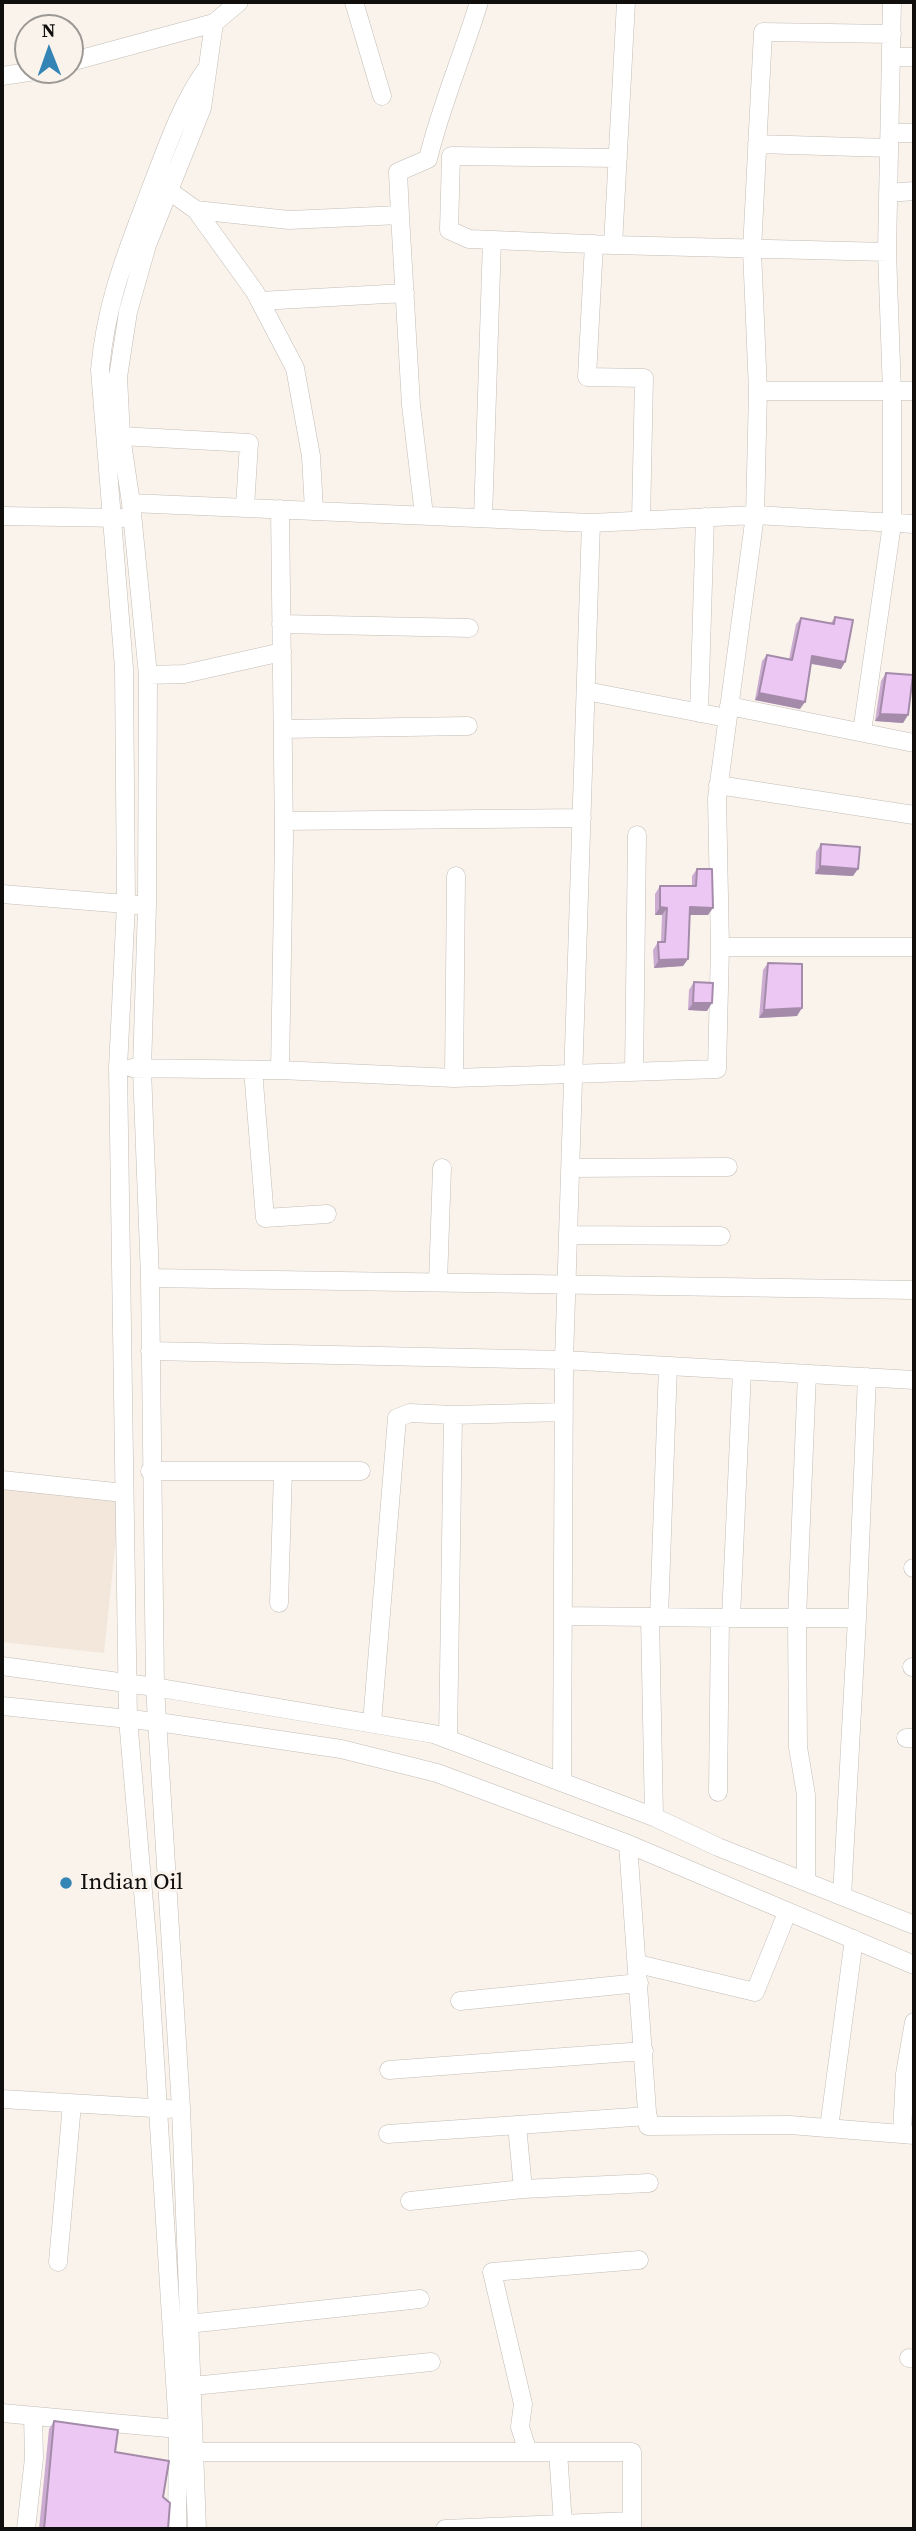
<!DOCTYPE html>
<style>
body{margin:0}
#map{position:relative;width:916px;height:2531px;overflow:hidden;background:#f9f3ec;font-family:"Source Serif 4",serif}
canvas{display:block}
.frame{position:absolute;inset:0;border:4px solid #110f0d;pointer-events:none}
.north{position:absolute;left:14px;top:14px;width:70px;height:70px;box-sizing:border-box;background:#f9f3ec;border:2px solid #9c9893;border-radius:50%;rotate:359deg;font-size:19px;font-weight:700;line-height:28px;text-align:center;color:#110f0d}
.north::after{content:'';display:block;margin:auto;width:24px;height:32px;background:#3484b5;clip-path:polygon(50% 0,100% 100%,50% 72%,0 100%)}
</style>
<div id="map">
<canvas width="916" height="2531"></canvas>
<div class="frame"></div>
<div class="north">N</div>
</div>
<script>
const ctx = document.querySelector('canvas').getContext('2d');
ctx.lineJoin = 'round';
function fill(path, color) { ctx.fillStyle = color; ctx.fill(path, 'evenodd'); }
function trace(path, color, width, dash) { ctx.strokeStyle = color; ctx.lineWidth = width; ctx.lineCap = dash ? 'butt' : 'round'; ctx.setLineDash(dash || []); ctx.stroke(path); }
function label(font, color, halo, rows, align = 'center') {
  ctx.font = font + ' "Source Serif 4",serif'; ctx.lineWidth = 6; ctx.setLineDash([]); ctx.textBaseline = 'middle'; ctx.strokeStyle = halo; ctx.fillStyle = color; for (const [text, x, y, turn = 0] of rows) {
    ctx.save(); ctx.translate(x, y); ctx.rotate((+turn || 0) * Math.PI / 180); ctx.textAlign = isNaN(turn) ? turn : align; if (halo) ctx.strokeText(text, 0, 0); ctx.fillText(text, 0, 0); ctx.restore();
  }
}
const built = new Path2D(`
 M2,1487l118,13 -16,153 -102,-11z`);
const minor = new Path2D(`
 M354,2l28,94
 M626,2l-13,243 274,7
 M892,34l-129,-2 -11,218 6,141h156
 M891,57h23
 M70,62l144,-39 25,-21
 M2,76l40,-6
 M890,133h24
 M757,144l132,4
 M168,190l28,20 93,10 111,-5 11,190 13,110
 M888,193l26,-2
 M196,210l59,82 40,76 16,88 3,54
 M400,215l-2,-43 30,-13c13,-54 35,-104 51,-157
 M594,244l-7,133 57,1 -3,142
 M613,245l-144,-6 -20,-9 2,-74 167,2
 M260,301l145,-8
 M758,391l-3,124 -38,283 3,149h194
 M121,436l128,7 -4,64
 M131,503l460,20 164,-8 159,9
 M280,509l4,329 -4,232
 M2,516l120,2
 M483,518l9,-278
 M281,624l188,4
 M148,675l36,-1 98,-22
 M586,691l141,27
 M729,706l185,37
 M699,713l6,-196
 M283,729l185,-3
 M862,732l30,-208v-132l-5,-140 5,-250
 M718,785l196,30
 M284,821l298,-3
 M2,894l136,11
 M132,1068l148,2 174,8 263,-9 3,-122
 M253,1070l12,148 62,-4
 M634,1072l3,-237
 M454,1078l2,-202
 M571,1168l157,-1
 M569,1235l152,1
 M150,1278l764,12
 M438,1282l4,-114
 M150,1351l414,9 350,20
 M150,1471h211
 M2,1480l122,13
 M913,1568h1
 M279,1603l4,-132
 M564,1616l167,2 11,-247
 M650,1617l4,200
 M659,1617l9,-251
 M731,1618h126l-15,278
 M857,1618l10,-241
 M2,1666l153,21 279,47 220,83 64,30 196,78
 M912,1667h2
 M2,1706l156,16 183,27 96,24 191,71 286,121
 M372,1723l25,-305 13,-5 43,2 111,-3
 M906,1738h8
 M448,1739l5,-324
 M562,1782l2,-422 27,-837
 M718,1792l2,-174
 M628,1844l20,282 142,-1 124,10
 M806,1880v-85l-8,-48 -1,-129 10,-244
 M638,1964l117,28 32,-79
 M460,2001l179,-18
 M389,2070l255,-19
 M2,2099l167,10
 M829,2128l25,-189
 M902,2133l3,-59 9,-52
 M388,2134l260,-18
 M523,2189l126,-6
 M410,2201l113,-12 -6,-64
 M58,2262l14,-158
 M188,2324l232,-25
 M909,2358l5,1
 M193,2386l238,-24
 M2,2413l188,17
 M195,2452h437v77
 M528,2452l-8,-25 3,-23 -31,-132 147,-12
 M558,2452l5,72
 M26,2529l8,-71 -1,-42
 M177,2529l1,-100 -30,-480 -20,-230 -10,-651 8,-164 -2,-236 -24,-298c6,-69 27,-118 51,-182 16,-41 29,-81 54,-117
 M197,2529l-16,-421 -26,-421 -5,-409 -8,-209 5,-164 1,-230 -17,-172 -10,-67 -3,-59 10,-65 19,-67 55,-137 12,-85
 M445,2529l186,-8`);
const wall = new Path2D(`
 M835,617l10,45 -4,7 -30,-5 -11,45 -45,-9 7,-39 5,-6 22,4 7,-35 5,-6 29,6z
 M886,673l22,42 -5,8 -28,-2 6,-40z
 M821,844l32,32 -38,-2 1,-22z
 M697,869l11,46h-18l-2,44 -5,7 -29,2 -1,-18 5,-8h3l1,-27h-7v-21l5,-8h32v-10z
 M768,963l29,53 -38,2 4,-48z
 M694,982l13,29 -19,-1 1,-20z
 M54,2421l61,31 48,45 5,32h-129l10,-100z`);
const shadedWall = new Path2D(`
 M812,656l33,6 -4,7 -33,-6z
 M759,693l46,9 -5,7 -45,-9z
 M880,714l28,1 -5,8 -28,-2z
 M820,866l38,3 -5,7 -38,-2z
 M660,907l7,1 -5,7h-7z
 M690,907l23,1 -5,7h-23z
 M688,959l-5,7 -29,2 5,-8z
 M693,1003h19l-5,8 -19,-1z
 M802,1008l-5,8 -38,2 5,-8z`);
const building = new Path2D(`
 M835,617l18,3 -8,42 -33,-6 -7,46 -46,-9 8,-38 25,5 9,-42 33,6z
 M886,673l27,2 -5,40 -28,-1z
 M821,844l39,3 -2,22 -38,-3z
 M697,869h15l1,39 -23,-1 -2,52 -29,1 -1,-18h7l2,-34 -7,-1v-21h36z
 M768,963l34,1v44l-38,2z
 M694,982l19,1 -1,20h-19z
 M54,2421l64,9 -3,22 54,9 -6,36 7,6 -2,26h-124z`);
const markers = [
 [66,1883,7,"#3484b5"]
];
const poiNames = [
 ["Indian Oil",80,1883]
];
fill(built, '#f3e7db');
trace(minor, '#c2bcb6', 19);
trace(minor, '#fff', 18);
fill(wall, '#cbabd1');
fill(shadedWall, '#a58baa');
fill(building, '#ecc7f3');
trace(building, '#a58baa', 2);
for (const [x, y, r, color] of markers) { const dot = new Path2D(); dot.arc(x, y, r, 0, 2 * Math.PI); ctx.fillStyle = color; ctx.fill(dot); trace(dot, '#f9f3ec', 2.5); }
label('23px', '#110f0d', '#f9f3ec', poiNames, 'left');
</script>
